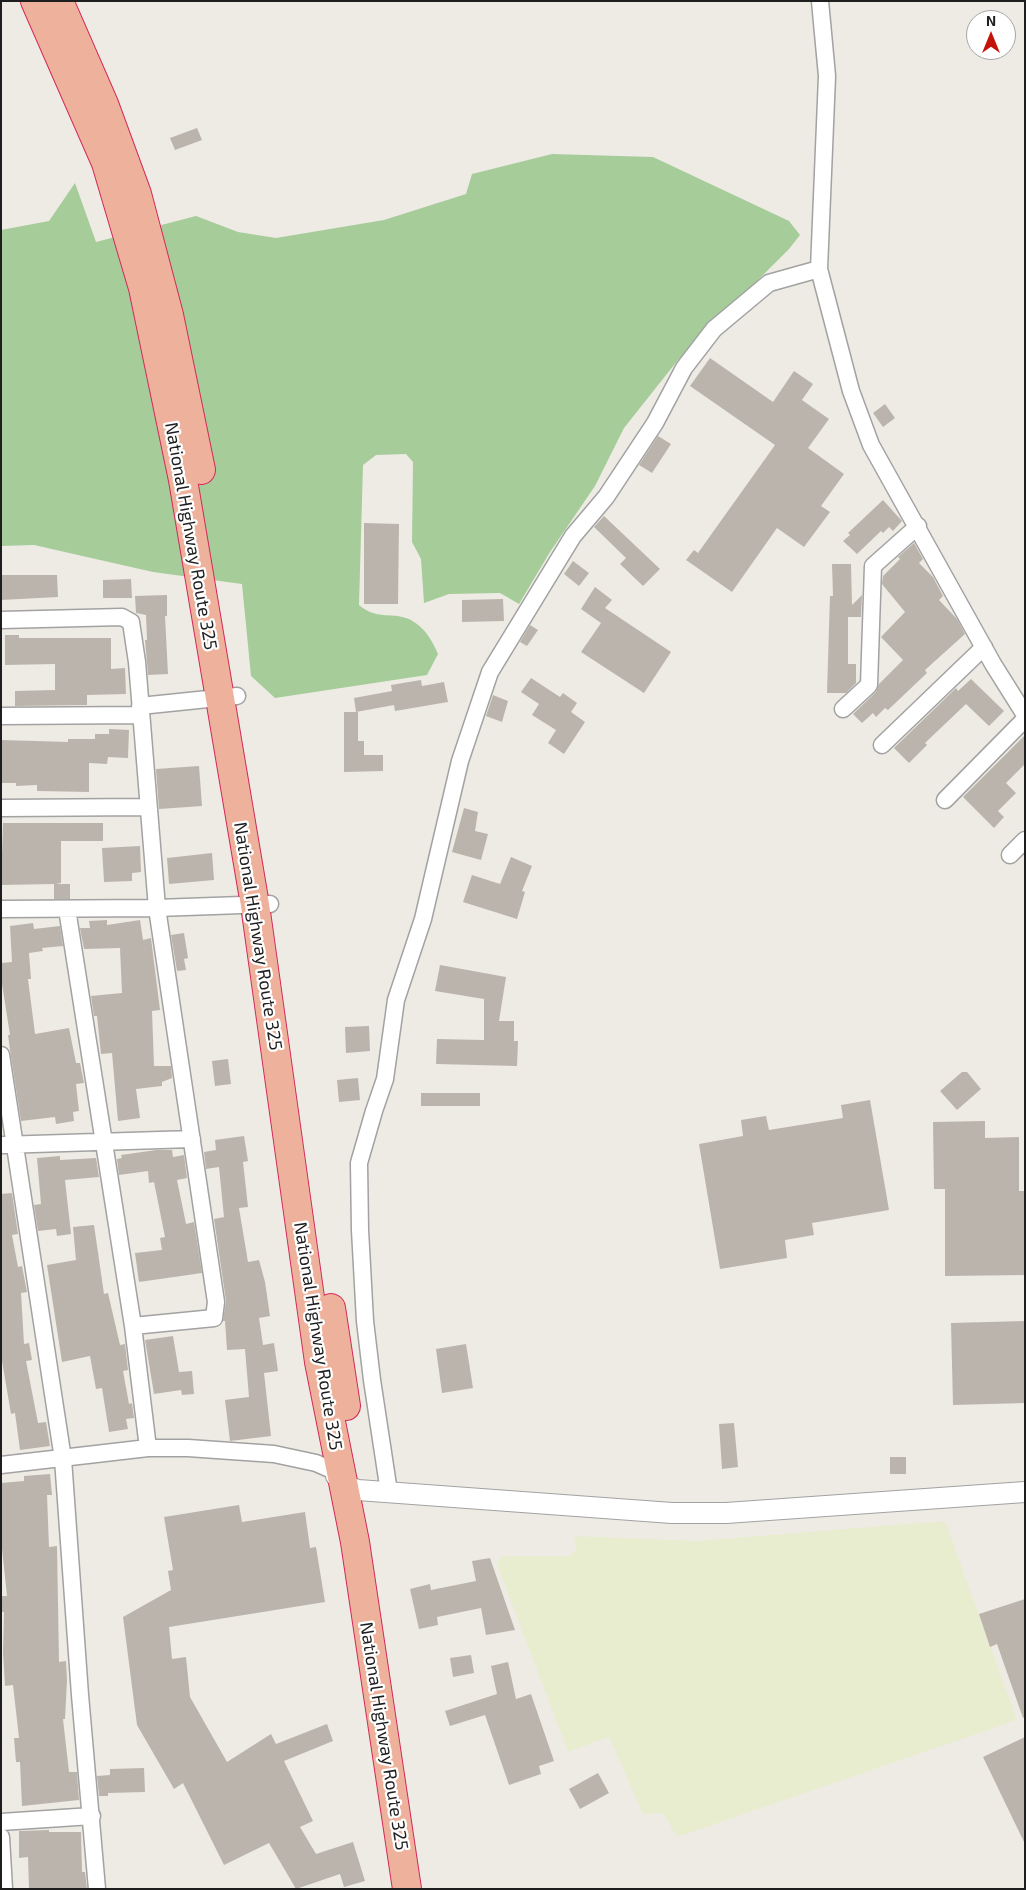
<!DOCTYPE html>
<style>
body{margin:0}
#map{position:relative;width:1026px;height:1890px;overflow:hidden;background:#eeebe4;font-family:"Exo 2",sans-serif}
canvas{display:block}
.frame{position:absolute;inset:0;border:2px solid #1e1e1e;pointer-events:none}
.north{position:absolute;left:966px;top:10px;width:50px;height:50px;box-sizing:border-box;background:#fff;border:1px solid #a5a5a5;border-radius:50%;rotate:0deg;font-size:14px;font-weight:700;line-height:20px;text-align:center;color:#1e1e1e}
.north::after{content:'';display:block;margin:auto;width:18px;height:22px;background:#c41308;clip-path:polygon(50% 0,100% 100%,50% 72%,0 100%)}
</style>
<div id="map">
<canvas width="1026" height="1890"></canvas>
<div class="frame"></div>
<div class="north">N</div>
</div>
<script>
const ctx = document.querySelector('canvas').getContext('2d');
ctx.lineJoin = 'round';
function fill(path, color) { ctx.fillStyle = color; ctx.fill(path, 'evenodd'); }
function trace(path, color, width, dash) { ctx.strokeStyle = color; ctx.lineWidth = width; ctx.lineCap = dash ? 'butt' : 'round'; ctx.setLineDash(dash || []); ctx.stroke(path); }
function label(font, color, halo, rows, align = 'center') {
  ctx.font = font + ' "Exo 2",sans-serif'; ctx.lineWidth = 4.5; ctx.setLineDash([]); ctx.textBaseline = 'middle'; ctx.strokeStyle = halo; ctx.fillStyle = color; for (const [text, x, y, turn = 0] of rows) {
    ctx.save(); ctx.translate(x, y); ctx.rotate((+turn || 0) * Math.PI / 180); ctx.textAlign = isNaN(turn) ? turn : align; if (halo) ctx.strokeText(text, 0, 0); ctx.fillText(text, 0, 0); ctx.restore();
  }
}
const farmland = new Path2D(`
 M945,1521l72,199 -340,117 -14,-24 -20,1 -34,-77 -41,15 -71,-188 5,-8h67l7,-6 -2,-14 122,5z`);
const forest = new Path2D(`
 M552,154l101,3 136,64 11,14 -11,14 -111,111 -54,68 -29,58 -45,66 -31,52 -19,-11 -51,1 -25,9 -3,-44 -9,-17 1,-80 -7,-8 -30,1 -13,10 -4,140c18,16 34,6 52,15 14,8 21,20 27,34l-11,21 -152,23 -24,-22 -9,-92 -89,-12 -119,-27 -33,1v-316l48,-9 26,-38 21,59 100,-26 42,16 38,6 108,-18 82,-26 6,-20z`);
const building = new Path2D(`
 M197,128l5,12 -27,10 -5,-12z
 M710,358l63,44 21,-31 19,13 -11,16 27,19 -21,29 36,26 -23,32 9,6 -26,35 -27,-19 -45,64 -46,-32 8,-10 4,3 77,-108 -85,-59z
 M885,404l10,14 -12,9 -10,-14z
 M658,436l13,8 -19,29 -13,-8z
 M883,500l19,21 -9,10 -4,-4 -6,6 -2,-2 -24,23 -14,-13 7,-6 -2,-2z
 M604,516l56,53 -17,17 -23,-22 6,-6 -32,-31z
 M364,523l35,1 -1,80h-34z
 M914,543l9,16 -4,4 14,14 10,19 -4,4 18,19 8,15 -40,36 2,3 -39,37 -3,-2 -9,9 -3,-4 -11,10 -9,-9 23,-22 3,-8 24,-24 -22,-23 24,-25 -23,-28 1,-8 17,-17 -2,-2z
 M573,561l16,12 -10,13 -15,-12z
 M832,564h19l1,41 10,-10 -1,22h-13v47h8v19l-10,10h-19l3,-97h3z
 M1,575h56l1,22 -57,3z
 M131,579l1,19h-29v-18z
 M595,587l17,13 -7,8 66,44 -27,41 -63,-41 20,-29 -20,-14z
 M167,595v21h-2l3,58 -20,1 -3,-35h2l-1,-25 -10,-2 -1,-17z
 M503,599l1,22 -42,1v-22z
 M530,625l8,5 -11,16 -7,-4z
 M5,635h14v3h92v31l14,-1 1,26 -39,1v10l-72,1v-15l40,-1v-26l-50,1z
 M531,678l29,19 3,-4 14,10 -6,9 14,10 -21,32 -16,-11 8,-13 -24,-15 7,-11 -18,-12z
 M971,679l33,32 -15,15 -23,-22 -41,39 2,2 -18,18 -15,-15 62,-60 2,3z
 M421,680l1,6 22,-4 4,20 -53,9 -1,-6 -38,7 -2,-14 38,-7 -1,-6z
 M493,695l15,6 -6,21 -16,-6z
 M344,712h14v29h6v14h19v16l-39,1z
 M109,729l20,1 -1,28 -20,-1 -1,7 -18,-1v29l-52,-1v-6l-21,1v-3h-15v-43l67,2v-3h27v-5h14z
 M1025,735v29l-19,19 10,10 -18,18 6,6 -10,11 -31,-31z
 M199,766l3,40 -43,3 -3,-40z
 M464,808l14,4 -3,19 13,3 -7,26 -29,-8z
 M3,823h100v18h-42v42l-5,1h14v15h-16v-15l-53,1z
 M140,846l1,26 -9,1v8l-28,1 -2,-34z
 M212,853l2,27 -45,4 -2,-26z
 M511,857l21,9 -10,25 3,1 -8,27 -54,-17 9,-27 28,9z
 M107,920v5l33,-5 3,20 8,-2 9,72 -8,1 2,55h17l1,12 -10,4v4l-26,3 4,29 -22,3 -6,-68 -11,1 -4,-38h-3l-3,-20 31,-3 -2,-45 -36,1 -4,-21h10l-1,-7z
 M33,923l1,6 26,-3 3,20 -21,2 1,3 -14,2 2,26h-3l7,55 34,-6 7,35h4l4,20 -8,1 3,27 -6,1 1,9 -18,3 -1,-7 -34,4 -11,-71 -2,-15h2l-8,-51 -1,-21 11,-1 -2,-36z
 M184,933l4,25 -4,1 2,11 -9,1 -6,-36z
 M440,965l66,12 -7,44h15v20h4l-1,25 -81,-2 1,-25 47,1v-41l-49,-8z
 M369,1026l1,25 -24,2 -1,-26z
 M228,1059l3,25 -16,2 -3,-25z
 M962,1072h5l14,17 -24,21 -17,-19z
 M358,1078l2,22 -21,2 -2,-22z
 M421,1093h59v13h-59z
 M870,1100l19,110 -77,13 2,12 -29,5 2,18 -67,11 -21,-125 44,-8 -2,-16 25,-4 3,14 74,-12 -2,-13z
 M985,1121v17l34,-1v54h6v84l-80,1v-87h-11l-1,-67z
 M244,1136l4,25 -5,1 5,45 -9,1 9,54 11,-2 6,22 5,34 -11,2 4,27 11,-2 4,28 -14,2 7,63 -41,5 -5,-41 24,-3 -4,-48 -18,1 -2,-29h-2l3,-20 -12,-82 10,-2 -5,-50 -13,2 -2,-17 12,-2 -1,-10z
 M156,1150h16l1,7 11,-2 3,23 -10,2 9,44 8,-2 8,51 -63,9 -4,-29 27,-3 -2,-12 5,-1 -11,-55 -5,1 -1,-12 -29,4 -2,-16 5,-1 -1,-3z
 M60,1156v4l36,-2 3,19 -34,3 6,54 -14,2 -1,-7 -18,2 -4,-26 7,-1 -4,-46z
 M12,1193l6,41 -6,1 6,32 4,-1 5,26 -6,1 3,51 5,-1 3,17 -6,1 12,62 8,-1 4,24 -30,4 -5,-37 -4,1 -10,-59v-161z
 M94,1225l10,69 4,-1 12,52 5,-1 3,26 -5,1 6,33 3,-1 2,15 -8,1 2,10 -19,3 -7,-44 -6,1 -6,-33 -28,6 -15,-97 29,-5 -3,-33z
 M1025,1321v82l-72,2 -2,-82z
 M173,1336l6,36 13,-1 2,23 -12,1 -1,-5 -27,4 -9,-54z
 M466,1344l7,44 -31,5 -6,-44z
 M734,1423l4,44 -16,2 -3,-45z
 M890,1457h16v17h-16z
 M50,1474l2,21h-5l2,52 8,-1 2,116 7,-1 1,19 -2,39h-2l6,53h8l2,28 -57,6 -2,-44h-4l-2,-24h5l-6,-53 -8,1 -2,-34 1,-40h-3v-16h6l-6,-57v-56l23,-2v-5z
 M239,1505l3,17 63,-10 5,36 6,-1 9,55 -156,25 3,32 14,-2 4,40 37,65 44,-28 5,10 51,-20 6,17 -49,20 29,60 -13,6 16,27 37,-12 12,39 -21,6 -4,-13 -44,15 -27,-46 -45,22 -41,-82 -9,6 -37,-64 -14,-108 48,-27 -3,-19 5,-1 -9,-53z
 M490,1558l25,72 -29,5 -5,-27 -44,9 1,8 -19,4 -9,-40 20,-5 1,6 45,-9 -4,-20z
 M1025,1599v118l-2,1 -26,-74 -7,3 -11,-33z
 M471,1655l3,18 -21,4 -3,-19z
 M508,1662l8,37 15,-5 23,67 -15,5 2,8 -32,11 -24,-70 -35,11 -5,-15 52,-17 -6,-28z
 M1025,1737v107l-42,-87z
 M144,1768l1,24 -37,1v3h-9l-2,-20 13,-1v-6z
 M598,1773l11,20 -29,16 -11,-20z
 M49,1830v2h32l1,40h3l2,17h-58l-1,-32 -9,1v-27z`);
const minor = new Path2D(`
 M820,1l7,75 -8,193 32,122 20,54 122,219 32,51
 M1,620l121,-3 9,5 6,40 20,246 59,394 -2,16 -81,8 15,122
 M140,706l97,-10
 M843,709l26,-24 4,-119 45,-40
 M1,716l140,-1
 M882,745l102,-98
 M945,800l80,-81
 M1,808l147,-1
 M1010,855l15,-15
 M1,909l156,-1 113,-4
 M67,909l66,417
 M1,1055l62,404 17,236 17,194
 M1,1145l191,-6
 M1,1465l147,-17h40l86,6 42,9 16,7
 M389,1492l-17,-112 -7,-59 -5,-91 -1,-67 15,-52 11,-32 11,-79 27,-81 37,-158 30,-89 83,-136 33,-39 49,-74 29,-55 30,-39 55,-46 50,-14
 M1,1822l91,-6
 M1,1837l3,52`);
const tertiary = new Path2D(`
 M336,1476l6,8 16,6 314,23h54l299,-21`);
const trunk = new Path2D(`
 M35,1l71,162 37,125 40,192 72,425 64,457 36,180 52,347
 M59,1l45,103 33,90 32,121 32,155
 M331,1308l15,98`);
const streetNames = [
 ["National Highway Route 325",191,536,80],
 ["National Highway Route 325",258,936,81],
 ["National Highway Route 325",318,1336,81],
 ["National Highway Route 325",384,1736,81]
];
fill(farmland, '#e9edd0');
fill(forest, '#a6cc9a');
fill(building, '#bbb4ad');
trace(minor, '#a2a2a2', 19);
trace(tertiary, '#a2a2a2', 22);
trace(trunk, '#d32a5a', 30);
trace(minor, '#fff', 16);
trace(tertiary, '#fff', 20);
trace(trunk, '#eeb29c', 28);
label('18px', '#1e1e1e', '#fff', streetNames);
</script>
